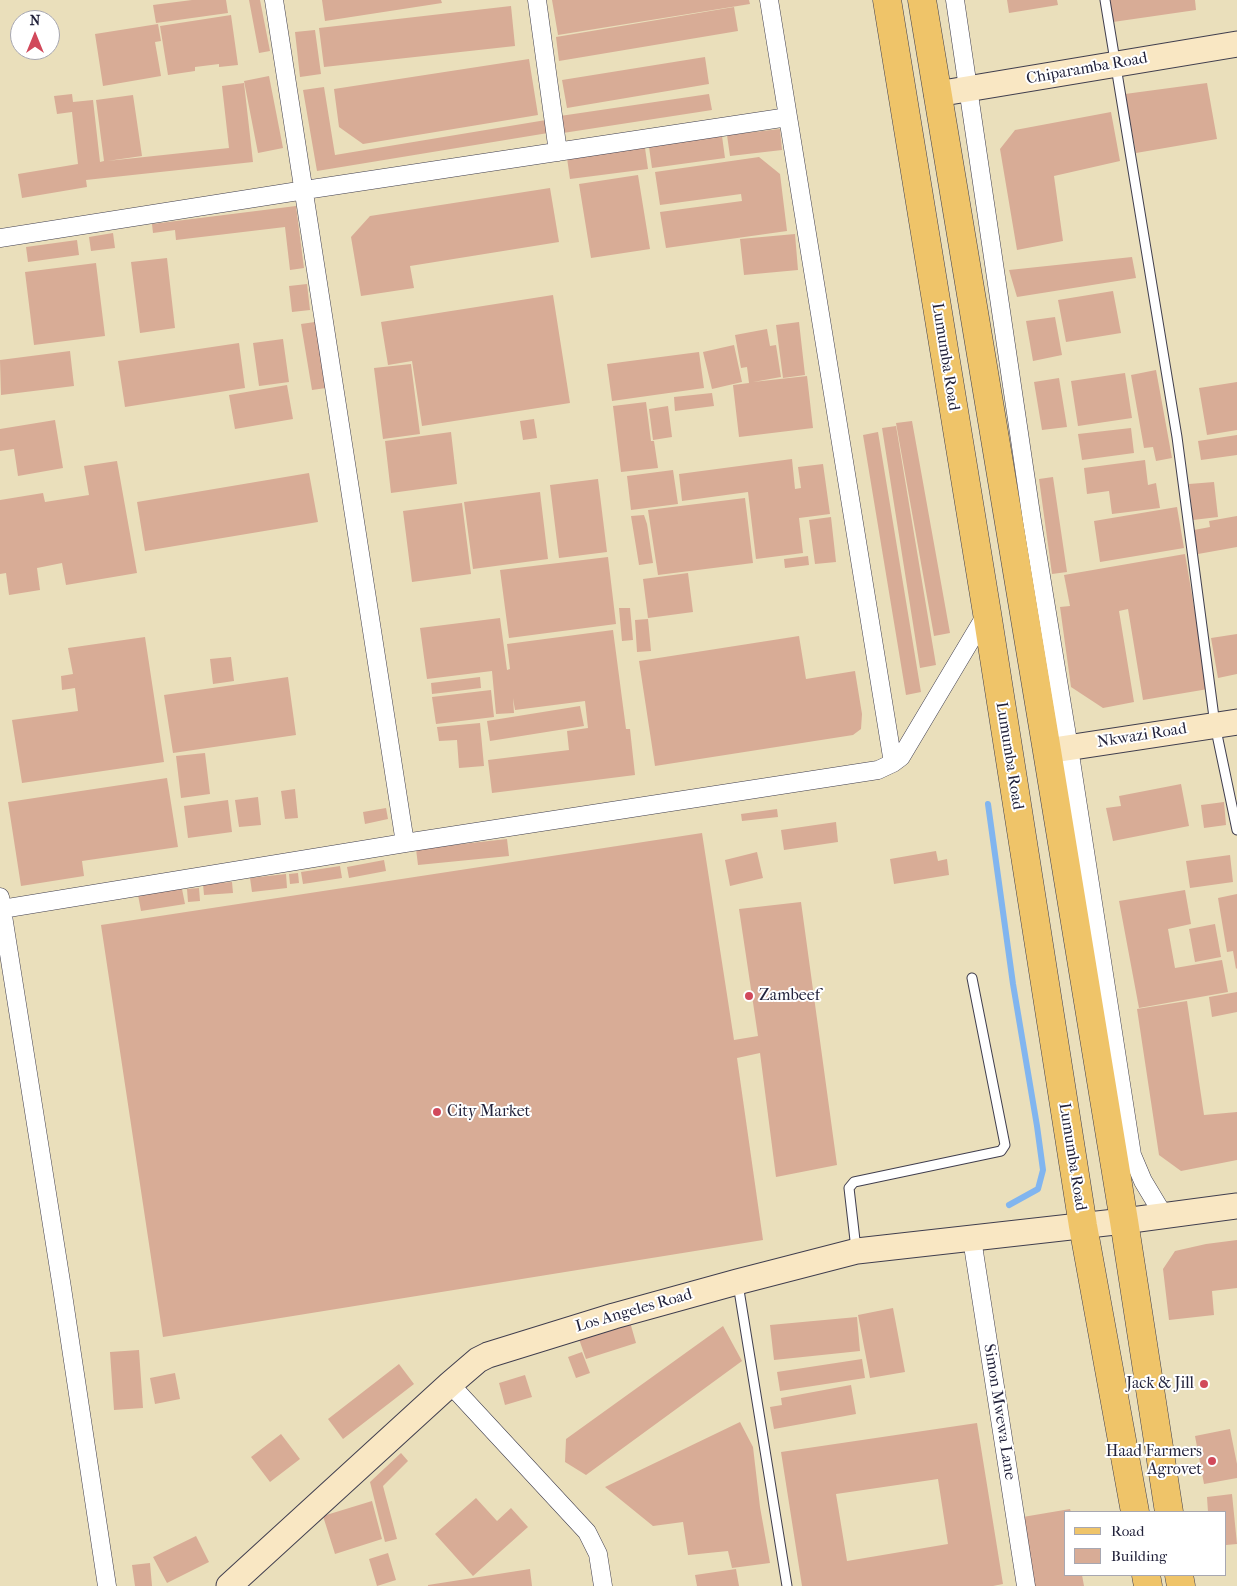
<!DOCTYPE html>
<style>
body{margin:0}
#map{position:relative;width:1237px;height:1586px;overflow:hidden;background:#eadfbb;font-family:"IM FELL French Canon",serif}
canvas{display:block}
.legend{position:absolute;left:1064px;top:1511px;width:162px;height:65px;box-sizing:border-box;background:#fff;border:1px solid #a7a7b1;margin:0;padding:6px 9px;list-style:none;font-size:15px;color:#22223b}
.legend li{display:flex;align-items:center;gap:10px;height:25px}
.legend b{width:25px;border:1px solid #a7a7b1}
.north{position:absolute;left:10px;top:10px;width:50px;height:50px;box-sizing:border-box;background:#fff;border:1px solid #a7a7b1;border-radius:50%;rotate:0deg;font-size:14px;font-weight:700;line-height:20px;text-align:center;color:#22223b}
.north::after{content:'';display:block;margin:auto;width:18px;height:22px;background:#d1495b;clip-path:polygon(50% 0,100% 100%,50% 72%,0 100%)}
</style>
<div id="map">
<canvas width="1237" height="1586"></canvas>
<ul class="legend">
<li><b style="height:6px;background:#efc469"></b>Road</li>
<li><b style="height:14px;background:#d8ac96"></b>Building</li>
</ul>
<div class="north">N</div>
</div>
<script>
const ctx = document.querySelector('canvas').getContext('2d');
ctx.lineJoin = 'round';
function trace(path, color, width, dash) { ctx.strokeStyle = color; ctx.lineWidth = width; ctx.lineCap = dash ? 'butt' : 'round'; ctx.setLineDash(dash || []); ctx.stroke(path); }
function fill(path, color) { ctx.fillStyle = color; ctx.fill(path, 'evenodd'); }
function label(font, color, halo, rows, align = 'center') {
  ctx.font = font + ' "IM FELL French Canon",serif'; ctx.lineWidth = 4; ctx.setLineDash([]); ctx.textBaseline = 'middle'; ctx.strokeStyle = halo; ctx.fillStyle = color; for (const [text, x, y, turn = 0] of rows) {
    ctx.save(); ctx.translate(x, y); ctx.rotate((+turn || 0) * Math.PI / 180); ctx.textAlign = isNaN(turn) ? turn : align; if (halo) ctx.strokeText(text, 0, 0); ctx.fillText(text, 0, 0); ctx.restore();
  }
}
const stream = new Path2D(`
 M988,804l25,180 24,142 6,44 -5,19 -29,16`);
const building = new Path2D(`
 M192,0h34l2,13 -72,10 -3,-18z
 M249,0h11l10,51 -11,2z
 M322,0h119l1,3 -117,18z
 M552,0h197l1,4 -192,31z
 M1007,0h50l1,5 -49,8z
 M1110,0h85l1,10 -83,12z
 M511,6l4,40 -191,21 -5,-39z
 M734,7l4,24 -179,30 -3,-24z
 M231,15l7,50 -19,2v-3l-24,3v4l-27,4 -8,-49z
 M158,24l3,17 -6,1 6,34 -58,10 -8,-52z
 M315,30l6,44 -21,3 -5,-45z
 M705,57l4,27 -142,24 -5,-28z
 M529,59l9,56 -175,29 -24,-17 -5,-38z
 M269,76l14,72 -25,5 -14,-72z
 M244,83l9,79 -167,18 1,7 -65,11 -4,-24 60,-10 -6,-52 -15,2 -3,-18 18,-2 1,8 20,-2 7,62 4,-1 -8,-61 37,-5 9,61 -35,5 122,-13 -7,-62z
 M1207,83l10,56 -81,14 -11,-59z
 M324,87l11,68 211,-35 2,13 -231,38 -14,-81z
 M709,94l3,16 -149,23 -3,-17z
 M1111,112l9,49 -66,15 9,65 -46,9 -17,-101 15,-19z
 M780,129l2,21 -52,6 -3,-21z
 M722,136l3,22 -73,10 -3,-21z
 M645,148l3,21 -78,10 -3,-21z
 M759,157l21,17 7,57 -121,17 -6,-36 82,-11 -1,-7 -81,11 -5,-33z
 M638,175l12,74 -59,9 -12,-74z
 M550,188l9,54 -149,24 4,22 -53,8 -10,-59 19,-21z
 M296,206l8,62 -14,2 -5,-43 -109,13 -1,-10 -22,3 -1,-9z
 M113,233l2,15 -24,3 -2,-14z
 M795,234l3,36 -54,5 -4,-36z
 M77,240l2,15 -51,7 -2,-15z
 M1132,257l4,21 -119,19 -8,-27z
 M167,258l8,70 -35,5 -9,-71z
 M96,263l9,73 -71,9 -9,-73z
 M307,284l3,26 -18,2 -3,-26z
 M1113,291l8,42 -55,9 -8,-42z
 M553,295l17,108 -148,23 -10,-65 -24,4 -7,-43z
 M1055,317l7,38 -29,6 -7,-40z
 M315,322l11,66 -14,2 -11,-66z
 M799,322l6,53 -22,3 -7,-53z
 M767,329l3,17 6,-1 5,32 -28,5 54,-6 6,52 -74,9 -6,-52 16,-2 -2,-16 -6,1 -6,-33z
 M283,339l6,43 -30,4 -6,-43z
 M239,343l6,45 -120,19 -7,-46z
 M734,345l8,37 -30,7 -9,-37z
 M70,351l4,35 -73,9 -1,-35z
 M699,352l5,36 -92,13 -5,-37z
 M411,364l9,70 -37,5 -9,-71z
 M1156,370l16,88 -16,3 -3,-14 -9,1 -13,-73z
 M1125,373l7,45 -54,8 -7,-45z
 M1059,378l8,49 -25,3 -8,-48z
 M1237,382v48l-30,5 -8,-47z
 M287,385l6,34 -58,10 -6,-34z
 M712,393l2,13 -39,5 -1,-14z
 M646,402l5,39h3l4,27 -37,4 -8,-66z
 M668,406l4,31 -19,3 -4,-31z
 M534,419l3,19 -14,2 -3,-19z
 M55,420l8,48 -45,8 -4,-27 -14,2v-22z
 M912,421l38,212 -16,3 -38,-213z
 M896,426l40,239 -16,3 -38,-240z
 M1131,428l3,25 -52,7 -4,-26z
 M451,432l6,52 -66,9 -6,-52z
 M878,432l43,260 -15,3 -43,-260z
 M1237,435v20l-36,5 -3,-19z
 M792,459l3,30 6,-1 -3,-21 25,-3 7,50 -31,4 4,35 -47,6 -8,-67 -66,9 -3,-27z
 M1145,460l3,25 8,-2 4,25 -48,6 -3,-23 -22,3 -3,-26z
 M117,461l20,112 -71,12 -4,-22 -25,5 3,22 -31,5 -3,-22 -6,1v-74l43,-7 2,9 44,-7 -5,-29z
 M673,470l5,34 -47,6 -4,-34z
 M309,473l9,49 -173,29 -8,-49z
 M1053,477l14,95 -15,2 -13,-95z
 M598,479l9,73 -48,6 -9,-73z
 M1214,482l4,35 -25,3 -4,-36z
 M540,492l8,67 -75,10 -9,-67z
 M745,498l8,65 -95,12 -10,-65z
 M462,503l9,71 -59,8 -9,-71z
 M1177,507l7,41 -84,14 -6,-41z
 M644,515l3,9 6,39 -14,2 -8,-49z
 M1237,516v31l-39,7 -4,-24 16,-3 -1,-6z
 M831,517l5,45 -21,2 -6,-44z
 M1185,554l23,135 -65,11 -15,-91 -9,2 15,91 -31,6 -32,-21 -11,-80 10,-1 -6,-31z
 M808,556l1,9 -24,3 -1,-9z
 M608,557l8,67 -107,14 -9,-68z
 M688,573l5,39 -45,6 -5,-39z
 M619,608h11l3,32 -11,1z
 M500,618l7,52 3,-1 -3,-25 106,-14 13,99h4l5,46 -143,18 -4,-33 81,-10 -2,-19 21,-3 -3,-27 -70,9 -2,-12 1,15 -18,1 -4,-43 -65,8 -7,-51z
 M648,619l3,32 -14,1 -2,-32z
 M1237,634v40l-19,4 -7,-40z
 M799,636l7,43 49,-8 7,43 -1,15 -8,6 -198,31 -16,-105z
 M145,637l19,125 -142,21 -10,-63 66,-9 -3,-23 -13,2 -1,-14 12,-2 -5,-26z
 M231,657l3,24 -21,3 -3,-25z
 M288,677l8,58 -123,18 -9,-58z
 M480,677l1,11 -49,6 -1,-11z
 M491,690l3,27 -58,7 -4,-27z
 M580,706l4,20 -94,15 -3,-20z
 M480,723l4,43 -25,2 -2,-28 -18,1 -2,-14z
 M205,753l5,41 -29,4 -5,-42z
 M167,778l11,69 -96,14 2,15 -63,10 -13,-84z
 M1181,784l8,42 -76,15 -7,-33 15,-2 -2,-10z
 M295,789l3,29 -13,1 -4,-28z
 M258,797l3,28 -22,2 -4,-27z
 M228,800l4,32 -44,6 -4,-32z
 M1224,802l2,23 -22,3 -3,-23z
 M386,808l2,11 -23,5 -2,-12z
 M777,809l1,8 -36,4 -1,-7z
 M836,822l2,20 -54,8 -3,-20z
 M702,833l32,207 24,-4 -19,-127 62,-7 36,263 -61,12 -16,-124 -23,5 26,182 -600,97 -62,-412z
 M507,839l2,17 -91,9 -2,-16z
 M936,851l2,10 9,-2 2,16 -55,9 -4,-25z
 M757,852l6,26 -33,8 -5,-26z
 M1230,855l3,27 -43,6 -4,-27z
 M384,860l2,11 -37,7 -2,-11z
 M340,866l2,12 -39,6 -2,-12z
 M298,873l1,10 -9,1 -1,-10z
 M286,874l1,14 -35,4 -2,-14z
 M232,882l1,11 -29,2 -1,-11z
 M199,888l1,13 -12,1 -1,-13z
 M182,889l3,15 -44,7 -3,-16z
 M1185,890l6,34 -23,5 7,39 47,-8 6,32 -89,16 -20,-107z
 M1237,894v74l-1,1 -3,-18 -6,1 -9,-54z
 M1215,924l6,33 -26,5 -6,-33z
 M1237,992v20l-25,5 -3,-20z
 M1187,1001l17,114 33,-3v48l-56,11 -22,-16 -22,-146z
 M1237,1240v48l-25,3 2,24 -45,5 -6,-51 12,-18 31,-7z
 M893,1308l12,64 -35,6 -12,-63z
 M857,1317l3,34 -86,9 -4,-35z
 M630,1322l6,21 -50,16 -7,-20z
 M723,1326l19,35 -156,114 -21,-13 1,-23z
 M139,1350l4,58 -29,2 -4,-58z
 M582,1352l8,21 -14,5 -8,-21z
 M862,1359l3,19 -85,13 -3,-19z
 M399,1364l15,20 -71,55 -15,-20z
 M175,1373l5,26 -25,5 -5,-26z
 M525,1375l7,22 -27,8 -6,-22z
 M851,1385l5,29 -82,15 -4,-22 12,-2 -1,-7z
 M740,1422l13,25 7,60 10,56 -38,5 -4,-17 -40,4 -5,-33 -30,4 -48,-39z
 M977,1423l26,161 -10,2h-191l-21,-134zM938,1479l10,65 -101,17 -11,-67z
 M1230,1429l7,35v14l-33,6 -9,-48z
 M281,1434l19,25 -30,23 -19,-25z
 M401,1453l7,8 -25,25 14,53 -12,3 -15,-60z
 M1232,1494l5,50 -11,1v-33h-18l-1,-15z
 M476,1498l21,23 14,-13 17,19 -55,49 -38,-42z
 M372,1501l10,38 -47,15 -12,-38z
 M1070,1509l1,3h-5v63h16l2,11h-55l-12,-68z
 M196,1536l13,26 -42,21 -14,-26z
 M388,1553l8,27 -19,6 -8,-27z
 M150,1563l2,23h-17l-3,-21z
 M530,1569l2,17h-104v-1z
 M736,1569l3,17h-42l-2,-11z`);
const lane = new Path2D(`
 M1105,0l72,437 38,288 22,105
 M856,1249l-7,-61 5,-6 147,-31 4,-6 -33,-167
 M738,1284l49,302`);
const street = new Path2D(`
 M274,0l131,843
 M537,0l21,152
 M769,0l124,763
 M955,0l77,521 37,227 63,407 11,26 21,35
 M0,238l305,-48 483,-73
 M0,897l62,391 45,298
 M2,909l403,-66 473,-73 15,-7 8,-6 86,-144
 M972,1239l54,347
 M450,1384l137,148 11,22 5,32`);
const secondary = new Path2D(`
 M937,94l300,-50
 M1047,751l190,-29
 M229,1586l221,-202 28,-24 10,-5 126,-39 123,-34 120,-31 267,-30 113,-15`);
const primary = new Path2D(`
 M887,0l100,613 96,613 52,286
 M922,0l125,751 77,470 45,291
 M1146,1575l2,11
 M1179,1575l2,11`);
const markers = [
 [749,996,5,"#d1495b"],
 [437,1112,5,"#d1495b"],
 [1204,1384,5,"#d1495b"],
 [1212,1461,5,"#d1495b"]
];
const streetNames = [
 ["Chiparamba Road",1087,69,-10],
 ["Lumumba Road",945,357,81],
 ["Nkwazi Road",1142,736,-9],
 ["Lumumba Road",1009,756,81],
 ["Lumumba Road",1072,1157,81],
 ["Los Angeles Road",634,1311,-16],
 ["Simon Mwewa Lane",999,1412,81]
];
const poiNames = [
 ["Zambeef",759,996],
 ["City Market",447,1112],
 ["Jack & Jill",1194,1384,"right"],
 ["Haad Farmers",1202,1452,"right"],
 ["Agrovet",1202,1470,"right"]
];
trace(stream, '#81b5ef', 6);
fill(building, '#d8ac96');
trace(lane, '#403e4e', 11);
trace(street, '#403e4e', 19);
trace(secondary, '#403e4e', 27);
trace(primary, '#403e4e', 29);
trace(lane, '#fff', 9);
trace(street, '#fff', 18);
trace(secondary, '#f9e7c3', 25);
trace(primary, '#efc469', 28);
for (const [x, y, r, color] of markers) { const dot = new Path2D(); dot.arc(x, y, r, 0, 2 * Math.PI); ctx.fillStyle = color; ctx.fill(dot); trace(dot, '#fff', 2); }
label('16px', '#22223b', '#fff', streetNames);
label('16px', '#22223b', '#fff', poiNames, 'left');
</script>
